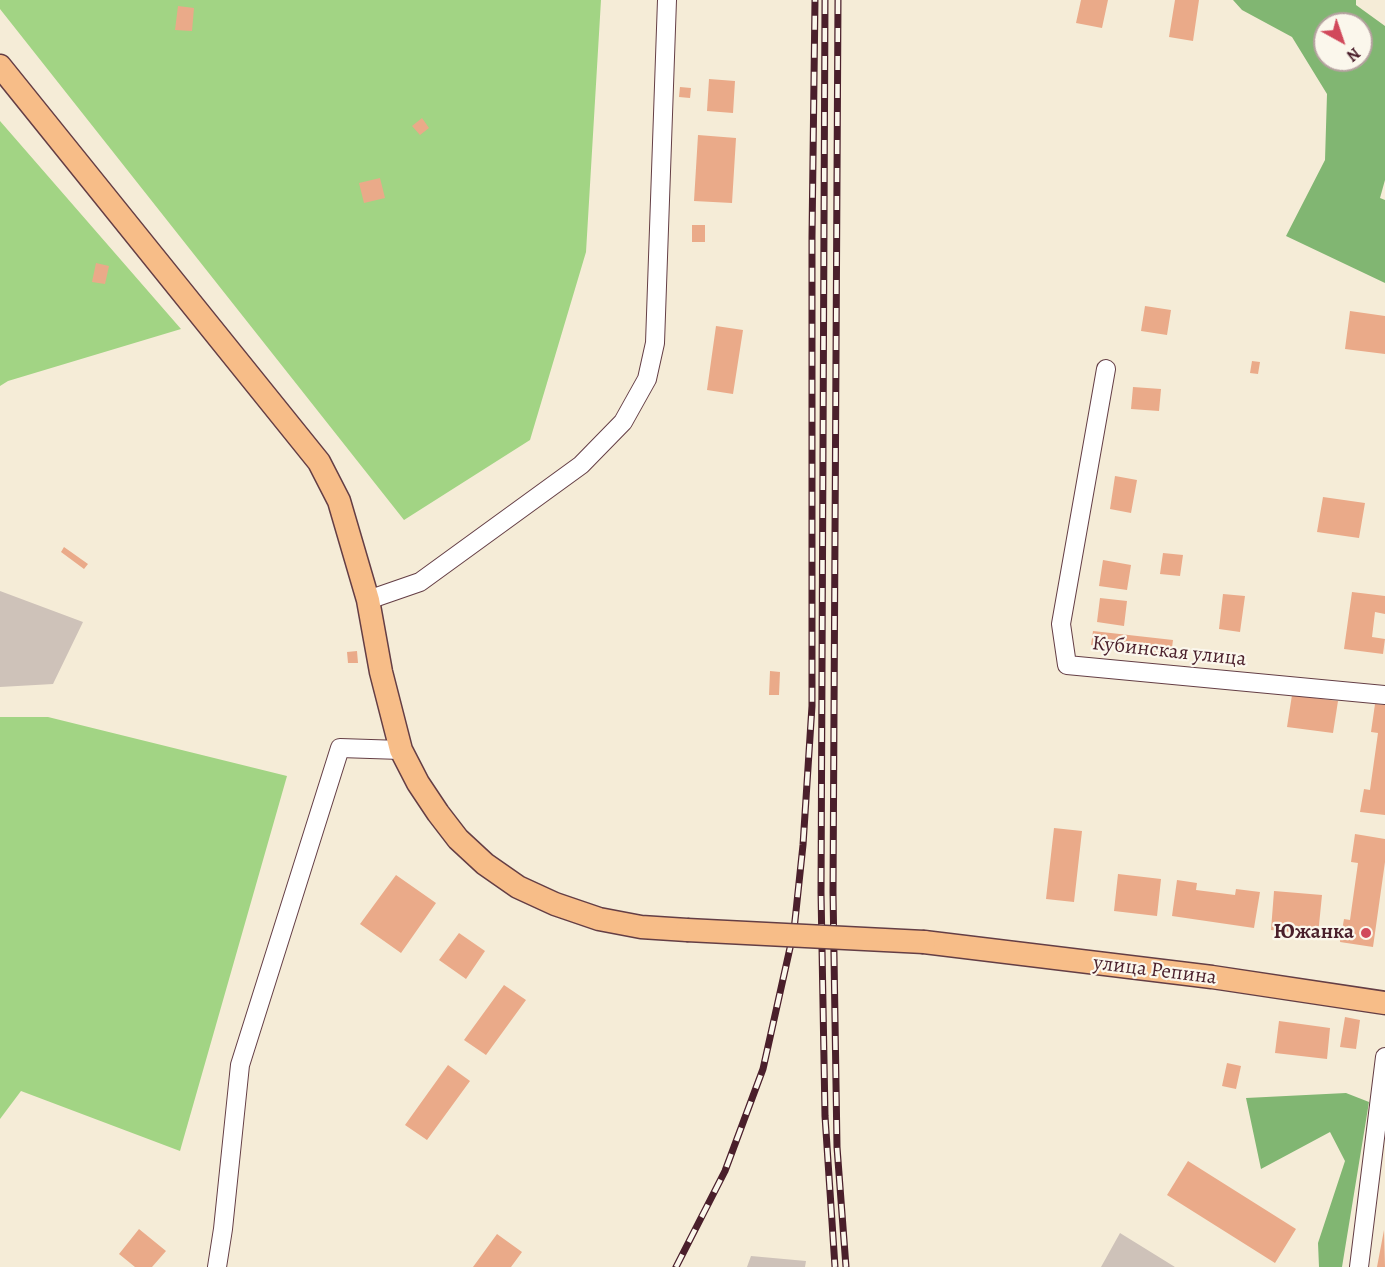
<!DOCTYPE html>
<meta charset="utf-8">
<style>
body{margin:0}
#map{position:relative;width:1385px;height:1267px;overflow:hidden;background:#f5ecd7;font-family:Alegreya,serif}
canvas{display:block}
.north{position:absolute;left:1313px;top:12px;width:60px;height:60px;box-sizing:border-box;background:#fbf7ec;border:2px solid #b4a19f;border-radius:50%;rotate:140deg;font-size:16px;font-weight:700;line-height:24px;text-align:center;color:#4a1f2b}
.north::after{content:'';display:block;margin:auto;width:21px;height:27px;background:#d1495b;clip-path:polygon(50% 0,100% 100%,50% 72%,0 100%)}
</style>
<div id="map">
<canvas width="1385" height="1267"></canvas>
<div class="north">N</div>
</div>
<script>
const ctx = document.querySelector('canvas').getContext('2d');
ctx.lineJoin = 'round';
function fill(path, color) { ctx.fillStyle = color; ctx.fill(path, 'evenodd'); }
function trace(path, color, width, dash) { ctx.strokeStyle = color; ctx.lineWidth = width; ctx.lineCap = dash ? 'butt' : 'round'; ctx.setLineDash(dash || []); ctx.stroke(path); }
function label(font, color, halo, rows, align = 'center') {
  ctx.font = font + ' Alegreya,serif'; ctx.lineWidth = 4.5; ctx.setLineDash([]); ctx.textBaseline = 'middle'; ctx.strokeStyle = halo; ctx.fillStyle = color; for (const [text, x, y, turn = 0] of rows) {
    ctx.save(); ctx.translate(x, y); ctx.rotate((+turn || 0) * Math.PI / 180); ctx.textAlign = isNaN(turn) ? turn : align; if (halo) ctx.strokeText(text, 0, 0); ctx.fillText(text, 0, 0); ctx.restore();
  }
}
const industrial = new Path2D(`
 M0,591l83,31 -30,62 -53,3z
 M1120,1233l55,34h-74z
 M751,1256l55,5 -1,6h-58z`);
const green = new Path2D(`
 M0,0h601l-15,252 -56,188 -126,80 -404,-511z
 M0,121l181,208 -173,52 -8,5z
 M0,717h48l239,59 -107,375 -159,-60 -21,28z`);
const forest = new Path2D(`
 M1233,0h123v5l29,21v154l-5,18 5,2v83l-99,-47 39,-76 2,-66 -35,-57 -50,-27zM1325,24h36v36h-36z
 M1346,1093l23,9 -27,165h-23l-1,-24 27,-82 -15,-29 -69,37 -15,-71z`);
const building = new Path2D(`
 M1081,0h27l-6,28 -26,-5z
 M1175,0h24l-6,41 -24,-4z
 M178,6l16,2 -2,23 -17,-1z
 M709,79l26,2 -2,32 -26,-2z
 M680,87l11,1 -1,10 -11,-1z
 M422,118l7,10 -9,7 -8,-9z
 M698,135l38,3 -4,65 -38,-2z
 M380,178l5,20 -21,5 -5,-20z
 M692,225h13v17h-13z
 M96,263l13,3 -4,18 -13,-2z
 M1145,306l26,4 -4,25 -26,-4z
 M1350,311l35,5v38l-40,-5z
 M716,326l27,4 -10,64 -26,-4z
 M1252,361l8,1 -2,12 -8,-1z
 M1133,387l28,2 -2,22 -28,-2z
 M1115,476l22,4 -6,33 -21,-4z
 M1323,497l42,6 -6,35 -42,-6z
 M64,547l24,17 -4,5 -23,-17z
 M1163,553l20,2 -3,21 -20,-2z
 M1103,560l28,5 -4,25 -28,-4z
 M1352,592l33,4v18l-10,-2 -3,25 13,2 -2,15 -39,-5z
 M1223,594l22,2 -5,36 -21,-3z
 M1100,598l27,3 -3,25 -27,-4z
 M1093,631l80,9 -2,15 -80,-10z
 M357,651l1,12h-10l-1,-11z
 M770,671l10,1 -1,23h-10z
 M1292,695l46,6 -5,32 -46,-6z
 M1375,704l10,1v110l-25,-3 4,-23 6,1 8,-57 -7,-1z
 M1054,828l28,3 -8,71 -28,-3z
 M1355,834l30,5v23l-12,85 -33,-5 4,-23 6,1 8,-57 -7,-1z
 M1118,874l43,5 -4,37 -43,-5z
 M396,875l40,28 -35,50 -41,-29z
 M1177,880l20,3 -1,7 39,5 1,-6 24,3 -6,36 -82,-12z
 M1274,891l48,4 -4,40 -47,-5z
 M459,933l26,18 -19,28 -27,-19z
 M504,985l22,15 -40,55 -22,-15z
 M1345,1017l15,3 -4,29 -16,-2z
 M1279,1021l51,7 -3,31 -52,-6z
 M1227,1063l14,3 -5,23 -14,-3z
 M448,1065l22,16 -43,59 -22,-15z
 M1188,1161l108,68 -21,34 -108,-68z
 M139,1229l27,22 -14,16h-17l-16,-13z
 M1384,1230l1,37h-8z
 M497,1234l25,18 -11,15h-38z`);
const minor = new Path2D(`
 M1106,369l-45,255 6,41 318,30
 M368,600l52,-18 161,-117 42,-43 24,-43 8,-36 12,-343
 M217,1267l6,-38 17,-164 100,-317 61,2
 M1359,1267l26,-210`);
const major = new Path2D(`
 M0,66l319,396 20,39 29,99 13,72 20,78 17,33 20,30 20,26 27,25 33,23 37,17 44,15 42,8 46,3
 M924,942l288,35 173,26`);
const rail = new Path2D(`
 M825,0l-4,892 4,224 10,151
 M838,0l-5,892 4,255 9,120
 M676,1267l49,-96 38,-102 31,-139 9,-85 9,-139v-469l3,-237`);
const majorBridge = new Path2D(`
 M687,930l237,12`);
const markers = [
 [1366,933,6,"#d1495b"]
];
const streetNames = [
 ["Кубинская улица",1169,652,6],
 ["улица Репина",1155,971,7]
];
const poiNames = [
 ["Южанка",1354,933]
];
fill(industrial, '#cec2b9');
fill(green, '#a2d484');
fill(forest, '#81b672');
fill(building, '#eaaa89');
trace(minor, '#643e45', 20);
trace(major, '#643e45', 25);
trace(minor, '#fff', 18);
trace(major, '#f7bd88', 22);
trace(rail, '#4a1f2b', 7);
trace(rail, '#fbf7ec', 4.5, [14]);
trace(majorBridge, '#643e45', 25, []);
trace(majorBridge, '#f7bd88', 22);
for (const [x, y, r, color] of markers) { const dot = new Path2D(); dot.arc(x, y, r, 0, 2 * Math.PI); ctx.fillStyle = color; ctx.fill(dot); trace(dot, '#fbf7ec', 2); }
label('21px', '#4a1f2b', '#fbf7ec', streetNames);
label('bold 21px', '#4a1f2b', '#fbf7ec', poiNames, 'right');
</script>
